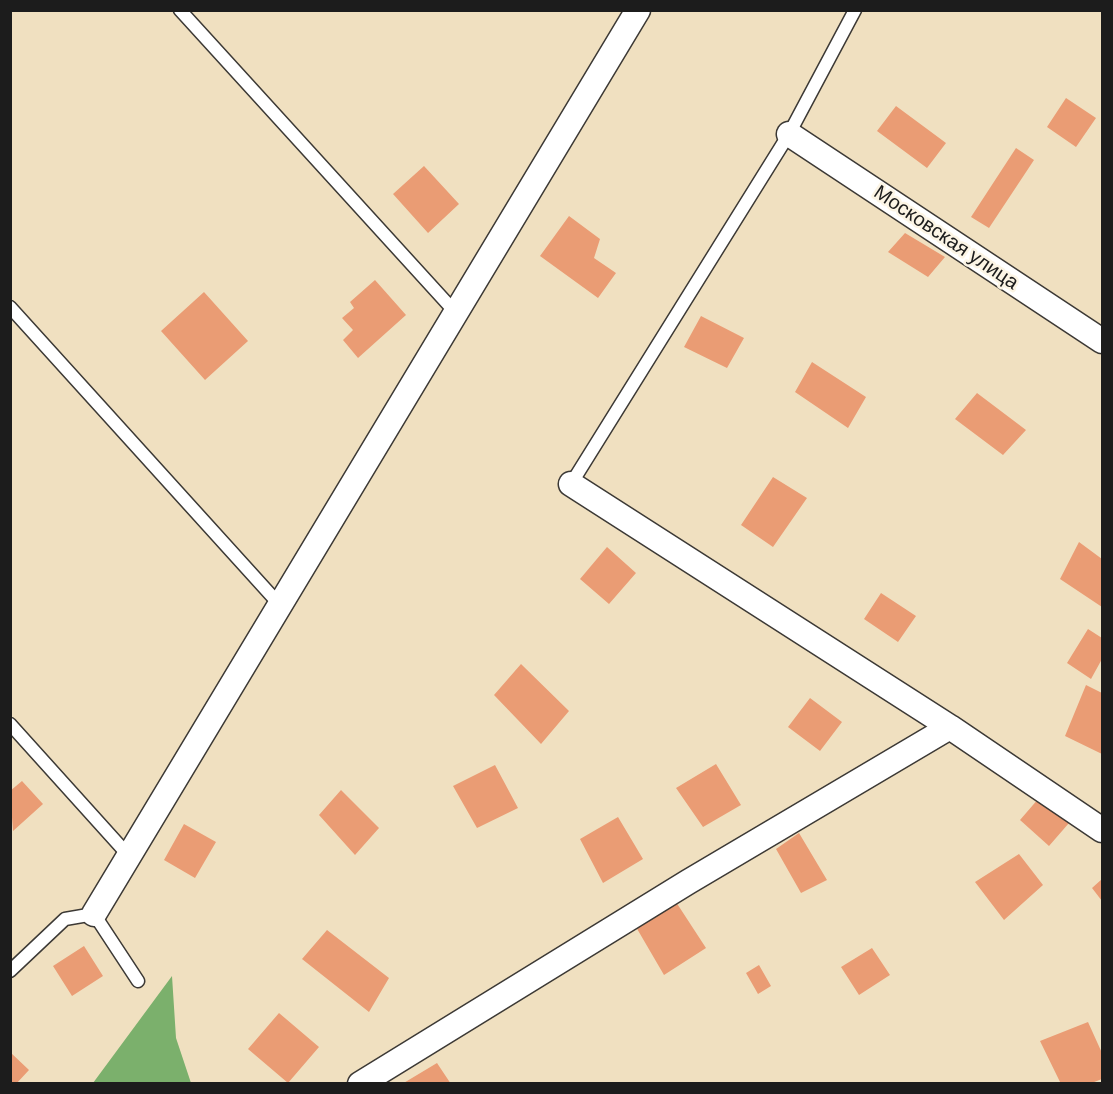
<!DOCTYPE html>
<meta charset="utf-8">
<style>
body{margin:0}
#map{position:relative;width:1113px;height:1094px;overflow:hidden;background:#f0e0c0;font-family:Delius,sans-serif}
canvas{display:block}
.frame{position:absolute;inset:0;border:12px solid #1c1c1c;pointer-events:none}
</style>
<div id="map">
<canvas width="1113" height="1094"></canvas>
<div class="frame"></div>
</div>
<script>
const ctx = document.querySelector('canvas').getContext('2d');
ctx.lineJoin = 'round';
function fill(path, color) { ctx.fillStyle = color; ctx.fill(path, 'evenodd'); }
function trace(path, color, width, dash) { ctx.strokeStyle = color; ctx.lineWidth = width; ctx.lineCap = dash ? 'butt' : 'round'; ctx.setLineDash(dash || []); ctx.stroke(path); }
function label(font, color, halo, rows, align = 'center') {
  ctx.font = font + ' Delius,sans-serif'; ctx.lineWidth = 5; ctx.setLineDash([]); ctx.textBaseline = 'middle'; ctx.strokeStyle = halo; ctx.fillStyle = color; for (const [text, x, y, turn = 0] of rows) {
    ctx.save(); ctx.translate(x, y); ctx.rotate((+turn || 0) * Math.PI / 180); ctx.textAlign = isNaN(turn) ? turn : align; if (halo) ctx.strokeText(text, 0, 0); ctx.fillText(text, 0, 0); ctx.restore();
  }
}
const forest = new Path2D(`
 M172,976l4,62 15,45h-98z`);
const building = new Path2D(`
 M1066,98l30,20 -20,29 -29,-20z
 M896,106l50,37 -19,25 -50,-37z
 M1016,148l18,12 -45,68 -18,-11z
 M424,166l35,38 -31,29 -35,-39z
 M569,216l31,23 -6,19 22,15 -18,25 -58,-42z
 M905,233l40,24 -17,20 -40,-25z
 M375,280l31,35 -48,43 -15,-18 10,-10 -11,-12 12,-10 -4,-6z
 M204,292l44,49 -43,39 -44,-49z
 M701,316l43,22 -17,30 -43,-21z
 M812,362l54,35 -18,31 -53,-36z
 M977,393l49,37 -23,25 -48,-36z
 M773,477l34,21 -34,49 -32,-22z
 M1079,542l23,17v48l-42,-28z
 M607,547l29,26 -27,31 -29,-25z
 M881,593l35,23 -18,26 -34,-23z
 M1088,629l14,9v21l-11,20 -24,-16z
 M521,664l48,47 -28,33 -47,-49z
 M1086,685l16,8v61l-37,-18z
 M810,698l32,24 -22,29 -32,-24z
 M716,764l25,41 -38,22 -27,-39z
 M495,765l23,43 -41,20 -24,-42z
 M22,781l21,23 -30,27 -3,-40z
 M341,790l38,38 -24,27 -36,-40z
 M1039,798l30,25 -20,23 -29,-26z
 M618,817l25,42 -40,24 -23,-44z
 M184,824l32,18 -21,36 -31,-18z
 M799,833l28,47 -26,13 -25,-44z
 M1019,854l24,31 -39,35 -29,-38z
 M1102,879v22l-10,-13z
 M676,902l30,46 -42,27 -28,-48z
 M327,930l62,48 -20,34 -67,-53z
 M84,946l19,30 -31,20 -19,-30z
 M872,948l18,27 -31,20 -18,-28z
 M759,965l12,21 -13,8 -12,-21z
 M279,1013l40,34 -31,36 -40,-34z
 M1088,1022l14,31v26l-13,5h-28l-21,-43z
 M10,1052l19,18 -13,14h-6z
 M437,1063l14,21h-49z`);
const lane = new Path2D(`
 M180,10l276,303
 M10,307l269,297
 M571,484l218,-350 66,-124
 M10,724l119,132
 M10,971l55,-52 29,-5 44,67`);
const street = new Path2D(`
 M789,134l313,207
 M571,484l379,243 152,103
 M94,914l544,-904
 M360,1084l328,-202 262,-155`);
const streetNames = [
 ["Московская улица",946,238,34]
];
fill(forest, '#7bb06c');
fill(building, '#ea9c74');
trace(lane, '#3c3935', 15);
trace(street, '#3c3935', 27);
trace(lane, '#fff', 12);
trace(street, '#fff', 24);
label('20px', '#1c1c1c', '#fcf5e5', streetNames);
</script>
